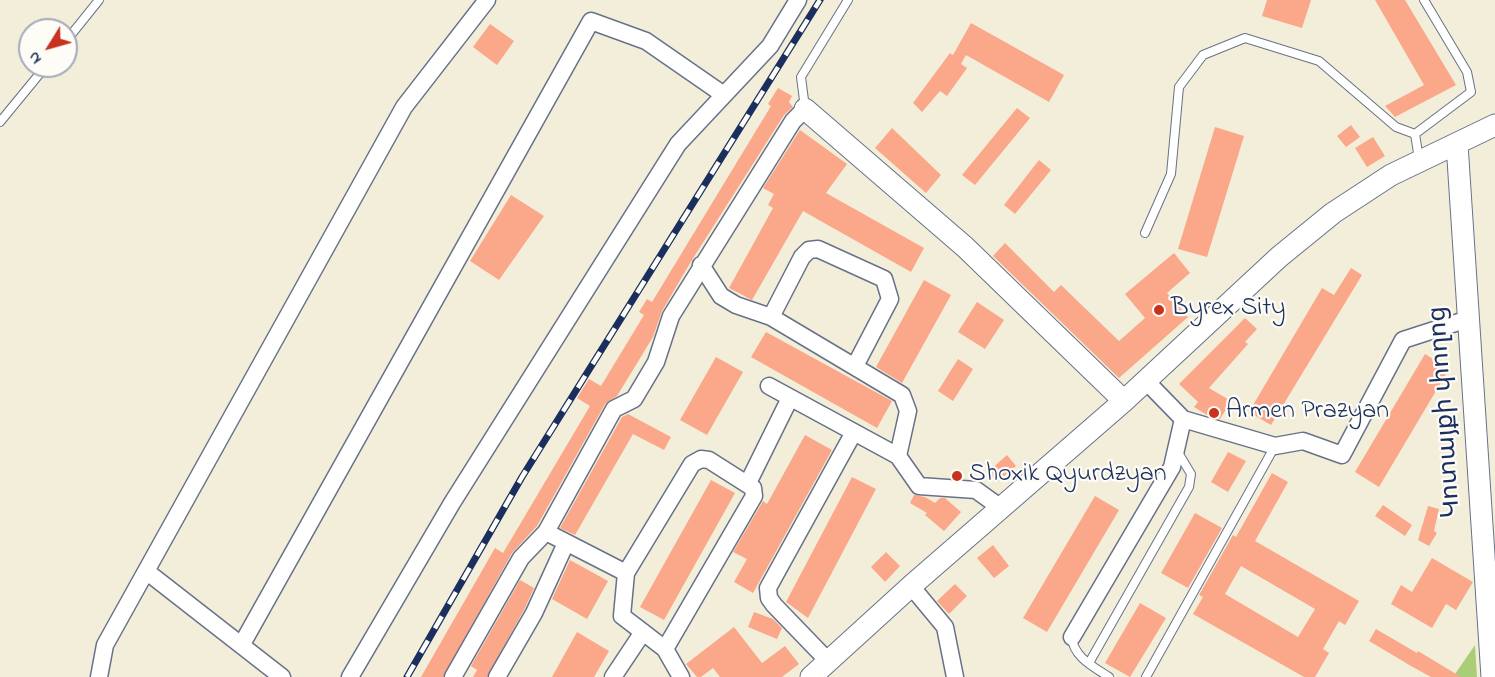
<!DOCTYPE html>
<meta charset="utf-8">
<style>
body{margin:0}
#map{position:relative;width:1495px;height:677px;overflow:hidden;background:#f3eeda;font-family:"Indie Flower",sans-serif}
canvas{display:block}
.north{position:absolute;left:18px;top:18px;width:60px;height:60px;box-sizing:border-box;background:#fdfcf7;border:2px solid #a3aaba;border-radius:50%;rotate:233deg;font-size:16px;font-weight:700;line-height:24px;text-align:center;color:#1b2f5e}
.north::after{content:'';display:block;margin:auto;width:21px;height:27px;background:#c8321e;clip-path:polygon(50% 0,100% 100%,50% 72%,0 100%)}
</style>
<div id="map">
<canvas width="1495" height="677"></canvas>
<div class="north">N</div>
</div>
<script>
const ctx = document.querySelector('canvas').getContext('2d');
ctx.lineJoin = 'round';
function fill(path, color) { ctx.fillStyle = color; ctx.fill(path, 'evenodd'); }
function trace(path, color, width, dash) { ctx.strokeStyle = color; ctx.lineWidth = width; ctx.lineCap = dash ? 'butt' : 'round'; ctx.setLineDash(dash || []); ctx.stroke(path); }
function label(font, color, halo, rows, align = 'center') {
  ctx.font = font + ' "Indie Flower","Noto Sans Armenian",sans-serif'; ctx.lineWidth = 4.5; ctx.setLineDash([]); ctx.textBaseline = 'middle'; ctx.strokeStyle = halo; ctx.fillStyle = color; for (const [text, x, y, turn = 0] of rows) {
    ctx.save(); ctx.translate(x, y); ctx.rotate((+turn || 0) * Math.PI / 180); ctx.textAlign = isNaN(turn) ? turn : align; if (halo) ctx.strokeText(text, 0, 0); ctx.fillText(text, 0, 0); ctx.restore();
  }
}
const green = new Path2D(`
 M1475,645l2,32h-24z`);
const building = new Path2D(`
 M1267,0h44l-9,28 -40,-12z
 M1375,0h30l51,85 -61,32 -10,-11 39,-21z
 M971,23l93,52 -15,27 -83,-47 -5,9 6,4 -20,28 -7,-5 -18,21 -9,-9 37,-50 3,2z
 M490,24l24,17 -17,24 -24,-18z
 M778,88l14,8 -3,6 4,5 -9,8 -92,145 -30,51 -9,26 -36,59 -12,8 -68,122 -25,27 -69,124h-22l74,-129 8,5 87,-147 -13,-8 12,-19 12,7 43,-71 -5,-3 8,-13 5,3 119,-196 -3,-2z
 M1017,108l13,10 -55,67 -13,-10z
 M1351,125l9,12 -14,10 -9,-11z
 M1215,127l29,9 -37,121 -29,-8z
 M892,128l49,47 -15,18 -51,-45z
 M800,130l47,34 -21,29 98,55 -13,24 -108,-61 -51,89 -23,-12 44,-80 -5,-3 6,-11 -11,-6z
 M1373,137l12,19 -18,11 -12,-19z
 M1039,160l12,10 -36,44 -11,-9z
 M511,195l33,21 -45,64 -29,-19z
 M1005,243l49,49 7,-7 58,56 26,-23 -20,-24 49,-41 16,20 -23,20 21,24 -69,61 -126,-122z
 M1351,268l11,7 -91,150 -22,-13 73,-124 12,7z
 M924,280l27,15 -49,88 -26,-16z
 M977,302l27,18 -19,29 -27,-17z
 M1245,318l12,11 -12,13 3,2 -39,44 22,13 -11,18 -13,-4 -13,-8 4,-5 -19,-18z
 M766,332l126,69 -15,27 -126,-71z
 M1425,354l24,15 -70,118 -24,-15z
 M716,357l27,15 -36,63 -27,-15z
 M958,359l15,10 -20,32 -15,-10z
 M628,414l43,23 -7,13 -31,-16 -58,101 -15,-7 62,-111z
 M805,435l27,15 -79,143 -19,-11 13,-23 -14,-7 30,-51 4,3z
 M1228,452l18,9 -18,31 -17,-10z
 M1007,455l9,11 -19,16 -9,-10z
 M1272,473l16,9 -33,59 104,60 -14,24 -6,-4 -16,28 6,4 -14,24h-11l-111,-63 10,-17 -4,-2 34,-60 3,2zM1241,566l74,43 -17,28 -73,-43z
 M852,477l24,12 -68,129 -22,-16z
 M711,480l24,13 -71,127 -24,-13z
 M914,495l11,2 10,6 5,-5h5l16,14 -17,19 -19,-16 2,-2 -17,-10z
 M1095,496l24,14 -72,122 -24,-14z
 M1383,505l29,20 -7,11 -30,-20z
 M1428,506l11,3 -5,22 3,2 -8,13 -11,-6z
 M1195,513l27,15 -34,60 -27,-15z
 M993,545l16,21 -15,12 -17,-20z
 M886,552l14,14 -15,16 -14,-15z
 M1432,558l41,24 -17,28 -10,-6 -14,24 -41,-24 10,-19 11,7z
 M570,560l38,21 -21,38 -35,-20z
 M520,580l14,8 -9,20 -38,69h-14l4,-7 -6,-4z
 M955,584l12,12 -18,18 -12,-13z
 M1140,603l26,15 -36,59 -25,-14z
 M754,612l19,7 9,9 -5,11 -29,-12z
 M734,627l28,36 23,-17 14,18 -17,13h-62l-7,-9 -12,9h-4l-11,-13z
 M1376,629l41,24 1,-2 43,26h-30l-20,-11 -42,-25z
 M577,632l32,19 -15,26h-42z`);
const service = new Path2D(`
 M66,41l33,-41
 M805,108l-4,-31 47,-77
 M0,122l46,-56
 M1419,159l-4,-25 56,-42 -4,-20 -43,-72
 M1145,233l26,-59 8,-87 24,-32 42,-17 74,23 77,66 19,7
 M1072,637c1,20 22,30 37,40
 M1089,663l100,-176 2,-13 -15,-25
 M1146,677l129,-231`);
const minor = new Path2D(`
 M701,265l20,31 15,9 35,12 131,78 6,16 -10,45
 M771,317l31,-60 7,-7 9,-1 66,30 6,20 -35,67
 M769,386l129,70 21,30 57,4 25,18
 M1183,419l92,27 28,-5 39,14 61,-115 65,-21
 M748,483l42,-85
 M546,532l80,41 -4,43 43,33 16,28
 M146,571l136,106
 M626,573l66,-109 9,-5 8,1 44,28 1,8 -89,153
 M911,586l34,41 10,50
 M1072,637l100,-170 11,-48 -37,-38
 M242,644l349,-623 55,20 78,54
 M829,662l-55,-57 -5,-7 -1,-10 86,-156
 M99,677l6,-32 299,-538 83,-107
 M350,677l102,-174 226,-359 92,-98 28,-46
 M453,677l68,-119 25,-26 68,-123 20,-10 22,-37 15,-46 122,-195 12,-12
 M497,677l37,-64 32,-70
 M613,677l30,-45`);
const tertiary = new Path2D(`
 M805,109l160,138 159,154
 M1457,144l35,533
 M811,677l100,-91 213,-185 155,-144 54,-44 58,-38 104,-50`);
const rail = new Path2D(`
 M407,677l115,-200 298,-477`);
const markers = [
 [1159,310,6,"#c8321e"],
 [1214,413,6,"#c8321e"],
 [957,476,6,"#c8321e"]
];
const poiNames = [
 ["Byrex Sity",1171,310],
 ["Armen Prazyan",1226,413],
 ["Shoxik Qyurdzyan",969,476]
];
const streetNames = [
 ["Կոտայքի փողոց",1447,412,-94]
];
fill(green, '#aacd77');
fill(building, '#fba789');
trace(service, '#677289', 10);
trace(minor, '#677289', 19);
trace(tertiary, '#677289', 23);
trace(service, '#fff', 8);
trace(minor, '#fff', 16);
trace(tertiary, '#fff', 21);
trace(rail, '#1b2f5e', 7);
trace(rail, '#fdfcf7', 4.5, [14]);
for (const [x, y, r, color] of markers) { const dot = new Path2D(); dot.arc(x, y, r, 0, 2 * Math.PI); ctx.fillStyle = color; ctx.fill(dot); trace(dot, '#fdfcf7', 2); }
label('26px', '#1b2f5e', '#fdfcf7', poiNames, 'left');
label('26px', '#1b2f5e', '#fdfcf7', streetNames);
</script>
